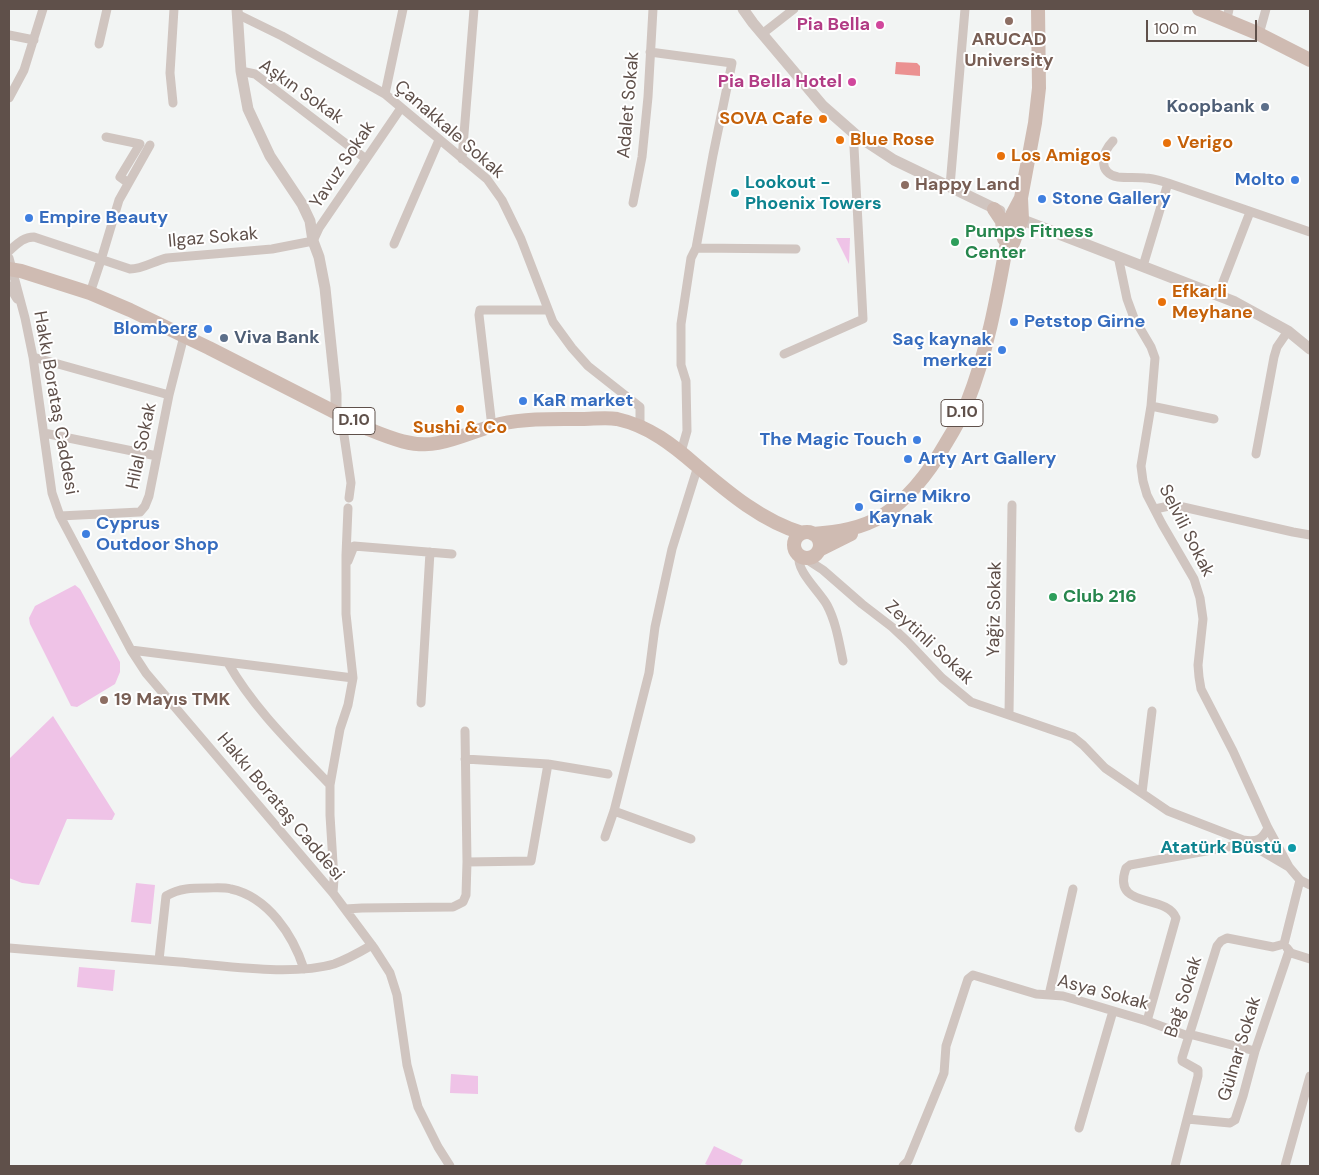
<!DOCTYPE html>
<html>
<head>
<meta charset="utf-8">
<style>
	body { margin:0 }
	#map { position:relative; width:1319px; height:1175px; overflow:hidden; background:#f2f4f3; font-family:"DM Sans",sans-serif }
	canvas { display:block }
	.frame { position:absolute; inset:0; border:10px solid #5f504a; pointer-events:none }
	.scale { position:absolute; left:1146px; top:20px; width:111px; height:22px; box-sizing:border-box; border:2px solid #5f504a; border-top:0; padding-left:6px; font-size:15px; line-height:18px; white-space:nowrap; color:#5f504a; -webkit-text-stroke:4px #fff; paint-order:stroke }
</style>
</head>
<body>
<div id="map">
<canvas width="1319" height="1175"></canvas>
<div class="frame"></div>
<div class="scale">100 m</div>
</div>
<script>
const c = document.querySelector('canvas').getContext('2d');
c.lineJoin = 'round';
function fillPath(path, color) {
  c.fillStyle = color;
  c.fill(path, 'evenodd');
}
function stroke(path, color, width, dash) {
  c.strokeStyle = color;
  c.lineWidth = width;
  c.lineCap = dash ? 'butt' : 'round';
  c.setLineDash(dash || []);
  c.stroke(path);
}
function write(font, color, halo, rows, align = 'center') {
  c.font = font + ' "DM Sans",sans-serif';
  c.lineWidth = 4;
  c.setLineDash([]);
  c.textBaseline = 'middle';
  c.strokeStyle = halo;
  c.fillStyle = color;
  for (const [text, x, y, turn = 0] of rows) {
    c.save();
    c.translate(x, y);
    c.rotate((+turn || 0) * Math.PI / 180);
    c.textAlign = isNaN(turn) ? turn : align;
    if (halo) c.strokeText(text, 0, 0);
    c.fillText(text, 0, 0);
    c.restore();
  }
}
const green = new Path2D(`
	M836 238H850L849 264Z
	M75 585 80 589 120 662V672L115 684 77 707 71 706 30 624 29 618 35 606Z
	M53 716 115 814 112 820 67 819 39 885 22 883 9 878V759Z
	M136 883 155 885 151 924 131 922Z
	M79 967 115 970 113 991 77 987Z
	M451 1074 478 1076V1094L450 1093Z
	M714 1146 743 1160 740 1166H710L705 1164Z`);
const water = new Path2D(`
	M896 62 917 63 920 66V76L895 74Z`);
const minor = new Path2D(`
	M237 14 282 36 385 94 487 179 502 200 521 239 553 322 572 348 588 366 640 407V425
	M1228 14 1229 9
	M1261 27 1266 9
	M762 34 794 9
	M9 35 34 40
	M99 44 107 9
	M650 52 732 63 713 155 696 248 691 258 681 324V365L686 381 687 431 681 452
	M241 71 255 74 366 159
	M385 94 403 9
	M9 98 24 70 43 9
	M173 103 170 73 174 9
	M106 137 140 144 120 177 127 182
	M1113 141C1102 152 1097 173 1118 177 1127 178 1137 177 1145 178 1153 178 1161 181 1168 183L1310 232
	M462 159 474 9
	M950 186 965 9
	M633 203 642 157 648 97 653 9
	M394 244 439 140
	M696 248 796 249
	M9 251C17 244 23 237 34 237L130 269C143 269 154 261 167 258L272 249 313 241 319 228 401 108
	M1118 256 1127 299 1134 318 1151 347 1155 358 1151 406 1141 466 1143 481 1147 495 1162 524 1194 579 1200 598 1203 619 1198 665 1199 677 1201 689 1233 751 1268 828 1289 867
	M9 258 25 318 33 357 52 493 60 516 131 650 146 673 333 893 374 948 390 973 397 995 407 1065 418 1107 438 1147 450 1166
	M1143 266 1168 183
	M9 286 17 299
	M90 293 101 260 119 200 150 145
	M1218 295 1250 212
	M784 354 863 319 854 147 856 135
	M33 357 169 395
	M1151 406 1214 419
	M341 415 351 483 349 498
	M492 427 479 315 480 310H548
	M44 433 157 456
	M1256 454 1274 357 1277 347 1288 331
	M1155 509 1169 506 1183 507 1293 532 1310 535
	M60 516 140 512 145 506 149 496 169 395 184 336
	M799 556C796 571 820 592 827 605 836 622 839 642 843 661
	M803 557 823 570 862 604 892 627 908 642 942 678 971 702 1073 737 1083 745 1105 768 1168 811 1243 840 1289 867 1300 880 1310 885
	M348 561 354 546 452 554
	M131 650 353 678
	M228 663C254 709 294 747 330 785
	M421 703 430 552
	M1009 714 1012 505
	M465 759 548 764 608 774
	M1142 793 1152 711
	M614 811 691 839
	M605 837 614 811 649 673 655 627 672 549 698 466
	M467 862 531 861 548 764
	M333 893 334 879 330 815V785L340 729 348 705 353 678 346 614V555L348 508
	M345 909 362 908 453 907 463 902 466 895 467 862 465 731
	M1284 944 1300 880
	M9 948C66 953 122 957 179 962 223 966 293 976 334 964 348 959 360 952 372 945
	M1287 948 1291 953 1310 959
	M159 960 166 896C180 888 192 888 207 888 215 888 223 887 231 889 268 897 293 935 304 969
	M1049 995 1073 889
	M1147 1021 1176 918C1166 893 1111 910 1126 868L1130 865 1233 846 1243 840C1257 842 1262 840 1268 828
	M1189 1034 1255 1051
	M1187 1119 1230 1123 1235 1120 1243 1096 1255 1051 1289 951
	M1079 1128 1113 1011
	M903 1166 908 1161 944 1073 946 1046 968 979 973 975 1036 994 1063 996 1077 1000 1147 1021 1188 1036
	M1175 1166 1198 1076V1070L1182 1061V1058L1217 946 1221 941 1227 938 1273 947 1284 944
	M1285 1166 1310 1076`);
const tertiary = new Path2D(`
	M237 9 241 71 248 109 270 156 302 204 310 221 313 241 319 257 325 288 336 394V412
	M743 9 753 23 823 106 856 135 894 160 1000 211
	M1015 217 1235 302 1288 331 1310 349`);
const primary = new Path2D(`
	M1199 9 1257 33 1310 60
	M994 209 1002 221 1004 239
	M1013 243 1022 219 1021 198 1035 123 1039 88 1038 9
	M9 269 21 271 90 293 130 310 209 348 368 429C390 438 414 448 438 443 459 439 479 429 500 424 527 418 554 419 582 419 593 419 606 417 617 419 649 426 673 445 697 466 729 493 762 521 802 533
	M794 545a13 13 0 1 1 26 0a13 13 0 1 1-26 0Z
	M813 534C837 532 861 529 882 516 910 498 930 471 946 443 954 430 962 416 967 403 991 343 1000 278 1012 215L1021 198
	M819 550 851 534`);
const markers = [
	[1009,21,5,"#8d6e63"],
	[880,25,5,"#d1479c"],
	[852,82,5,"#d1479c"],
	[1265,107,5,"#5c6f8a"],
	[823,119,5,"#e8710a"],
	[840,140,5,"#e8710a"],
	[1167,143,5,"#e8710a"],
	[1001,156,5,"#e8710a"],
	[1295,180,5,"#3f7fe0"],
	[905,185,5,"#8d6e63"],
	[735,193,5,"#0f9aa8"],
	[1042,199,5,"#3f7fe0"],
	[29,218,5,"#3f7fe0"],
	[955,242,5,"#2e9e5b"],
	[1162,302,5,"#e8710a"],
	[1014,322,5,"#3f7fe0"],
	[208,329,5,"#3f7fe0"],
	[224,338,5,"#5c6f8a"],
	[1002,350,5,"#3f7fe0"],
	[523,401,5,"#3f7fe0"],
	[460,409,5,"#e8710a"],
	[917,440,5,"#3f7fe0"],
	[908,459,5,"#3f7fe0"],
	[859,507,5,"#3f7fe0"],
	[86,534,5,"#3f7fe0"],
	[1053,597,5,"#2e9e5b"],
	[104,700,5,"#8d6e63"],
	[1292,848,5,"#0f9aa8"]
];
const shields = [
	[962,413,42],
	[354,421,42]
];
const shieldNames = [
	["D.10",962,413],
	["D.10",354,421]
];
const hotelNames = [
	["Pia Bella",870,25],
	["Pia Bella Hotel",842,82]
];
const educationNames = [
	["ARUCAD",1009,40,"center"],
	["University",1009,61,"center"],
	["Happy Land",915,185],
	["19 Mayıs TMK",114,700]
];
const streetNames = [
	["Aşkın Sokak",301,92,35],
	["Adalet Sokak",629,105,-85],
	["Çanakkale Sokak",449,130,41],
	["Yavuz Sokak",343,165,-56],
	["Ilgaz Sokak",213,238,-5],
	["Hakkı Borataş Caddesi",55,403,80],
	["Hilal Sokak",142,446,-78],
	["Selvili Sokak",1186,531,63],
	["Yağiz Sokak",995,609,-89],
	["Zeytinli Sokak",929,643,43],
	["Hakkı Borataş Caddesi",280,807,50],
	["Asya Sokak",1103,993,15],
	["Bağ Sokak",1184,997,-72],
	["Gülnar Sokak",1240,1049,-73]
];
const serviceNames = [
	["Koopbank",1255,107],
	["Viva Bank",234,338,"left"]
];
const foodNames = [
	["SOVA Cafe",813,119,"right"],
	["Blue Rose",850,140],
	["Verigo",1177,143],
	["Los Amigos",1011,156],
	["Efkarli",1172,292],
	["Meyhane",1172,313],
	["Sushi & Co",460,428,"center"]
];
const shopNames = [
	["Molto",1285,180,"right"],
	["Stone Gallery",1052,199],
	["Empire Beauty",39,218],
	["Petstop Girne",1024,322],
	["Blomberg",198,329,"right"],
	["Saç kaynak",992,340,"right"],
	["merkezi",992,361,"right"],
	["KaR market",533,401],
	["The Magic Touch",907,440,"right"],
	["Arty Art Gallery",918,459],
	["Girne Mikro",869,497],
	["Kaynak",869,518],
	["Cyprus",96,524],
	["Outdoor Shop",96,545]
];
const cultureNames = [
	["Lookout -",745,183],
	["Phoenix Towers",745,204],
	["Atatürk Büstü",1282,848,"right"]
];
const leisureNames = [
	["Pumps Fitness",965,232],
	["Center",965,253],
	["Club 216",1063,597]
];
fillPath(green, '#efc3e7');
fillPath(water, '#eb9191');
stroke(minor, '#d0c5c0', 9);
stroke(tertiary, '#d0c5c0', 11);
stroke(primary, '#cfbbb2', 14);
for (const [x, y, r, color] of markers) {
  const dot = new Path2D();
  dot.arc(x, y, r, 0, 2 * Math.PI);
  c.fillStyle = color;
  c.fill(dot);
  stroke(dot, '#fff', 2);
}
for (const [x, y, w] of shields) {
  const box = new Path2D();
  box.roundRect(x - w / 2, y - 13.5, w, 27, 4);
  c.fillStyle = '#fff';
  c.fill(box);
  stroke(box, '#5f504a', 1);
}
write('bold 16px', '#5f504a', null, shieldNames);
write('bold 18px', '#b23c85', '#fff', hotelNames, 'right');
write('bold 18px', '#785e54', '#fff', educationNames, 'left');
write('18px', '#5f504a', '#fff', streetNames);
write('bold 18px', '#4e5e75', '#fff', serviceNames, 'right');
write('bold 18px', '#c56008', '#fff', foodNames, 'left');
write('bold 18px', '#366cbe', '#fff', shopNames, 'left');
write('bold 18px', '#0d838f', '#fff', cultureNames, 'left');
write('bold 18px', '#27864d', '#fff', leisureNames, 'left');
</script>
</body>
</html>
